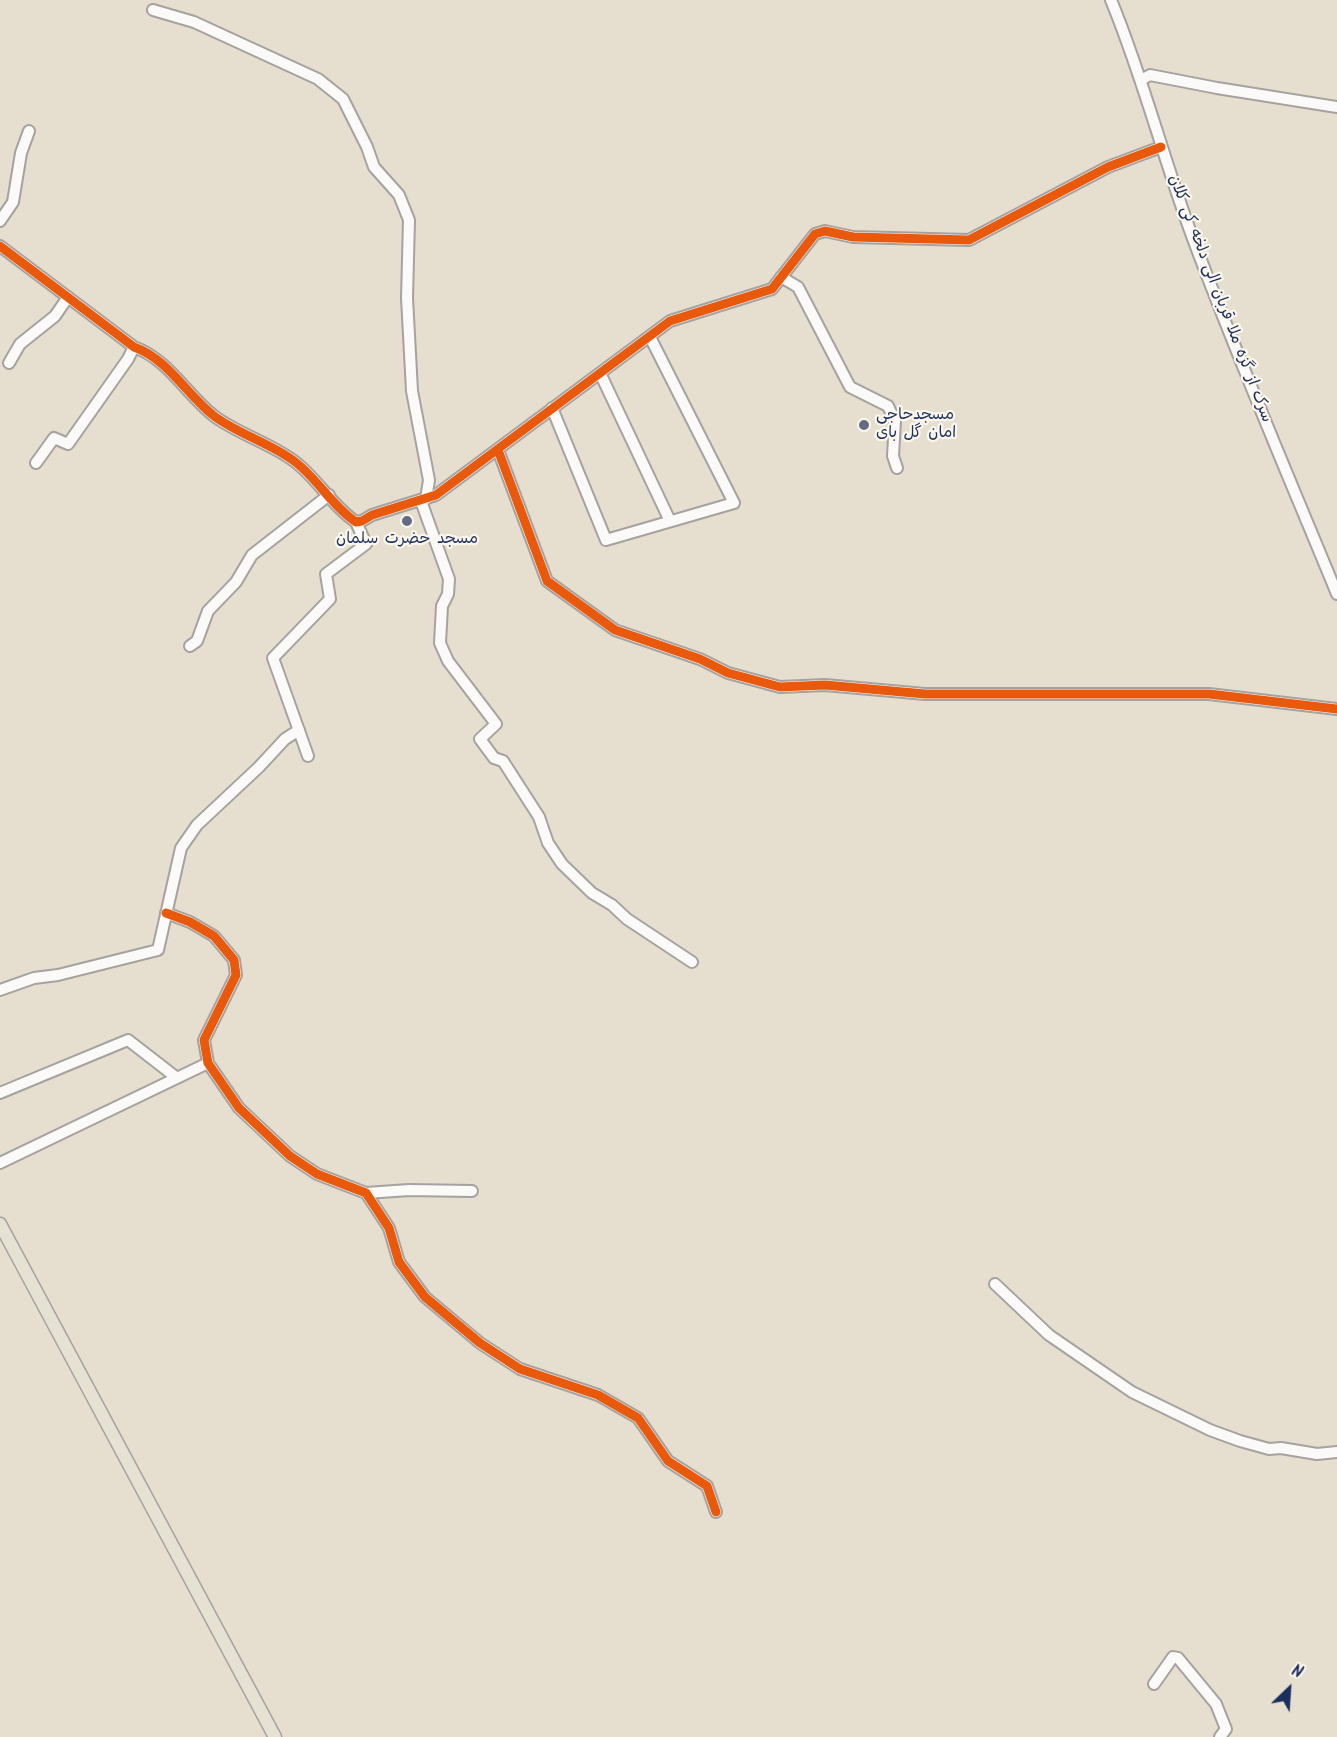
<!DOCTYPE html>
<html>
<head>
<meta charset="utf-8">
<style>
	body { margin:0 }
	#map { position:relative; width:1337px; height:1737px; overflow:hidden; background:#e6dece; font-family:Kalam,sans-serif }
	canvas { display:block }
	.north { position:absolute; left:1259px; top:1659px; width:60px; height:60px; -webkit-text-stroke:4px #fbf7ec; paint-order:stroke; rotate:25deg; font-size:16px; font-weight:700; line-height:24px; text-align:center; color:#1b2f5e }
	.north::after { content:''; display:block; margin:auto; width:21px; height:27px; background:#1b2f5e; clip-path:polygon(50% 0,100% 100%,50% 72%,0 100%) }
</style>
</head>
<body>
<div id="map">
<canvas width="1337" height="1737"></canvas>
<div class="north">N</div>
</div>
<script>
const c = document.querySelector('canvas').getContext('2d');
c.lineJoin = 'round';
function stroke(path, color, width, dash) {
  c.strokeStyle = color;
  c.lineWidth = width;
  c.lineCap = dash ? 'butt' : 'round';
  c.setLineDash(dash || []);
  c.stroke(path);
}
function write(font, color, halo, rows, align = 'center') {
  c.font = font + ' Kalam,"Playpen Sans Arabic",sans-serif';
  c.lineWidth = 4.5;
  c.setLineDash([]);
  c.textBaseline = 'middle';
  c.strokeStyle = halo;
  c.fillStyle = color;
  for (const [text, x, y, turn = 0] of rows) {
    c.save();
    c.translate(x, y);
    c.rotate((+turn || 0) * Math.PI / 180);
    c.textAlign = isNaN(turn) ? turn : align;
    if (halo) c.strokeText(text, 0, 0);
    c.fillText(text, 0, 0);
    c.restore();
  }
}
const minor = new Path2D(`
	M1111 0C1143 77 1163 158 1192 236 1237 357 1288 475 1337 594
	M153 10 194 22 318 79 343 99 367 147 374 167 399 195 409 220 407 298 412 391 429 480 426 499
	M1141 80 1150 75 1217 88 1337 107
	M0 221 13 202 21 153 29 131
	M0 246 134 347C168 359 187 395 214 416 238 434 270 443 294 461 317 478 332 506 356 522L362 521 372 515 436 495 670 321 772 289 815 234 825 231 853 237 969 240 1108 167 1161 147
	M781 277 798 287 850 387 888 406 895 421 893 456 897 468
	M9 363 20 344 55 316 68 297
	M600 373 670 521
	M552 408 606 540 734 503 650 337
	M498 450 547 581 615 630 700 659 728 673 780 687 825 685 925 694H1209L1337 709
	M36 463 54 438 68 444 128 359 134 347
	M421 501 449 579 448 594 442 606 440 643 448 661 496 724 480 739 494 758 503 761 539 817 548 843 562 864 592 893 612 905 627 919 692 962
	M190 646 197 641 208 611 236 582 252 555 329 495
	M308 756 273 658 330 599 326 574 366 544 356 522
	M166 913 190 922 214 936 234 960 236 975 204 1040 208 1063 239 1108 290 1156 317 1174 366 1193 389 1228 399 1262 425 1297 480 1343 520 1369 598 1395 638 1418 668 1461 707 1486 716 1512
	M0 990 34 978 58 975 158 950 181 848 197 825 259 767 285 739 299 730
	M0 1093 128 1040 177 1078
	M0 1163 208 1063
	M366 1193 409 1190 472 1191
	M995 1284 1049 1335 1132 1392 1210 1430 1240 1441 1269 1449 1281 1448 1317 1454 1337 1452
	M1154 1684 1173 1657 1178 1658 1216 1704 1226 1729 1220 1737`);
const major = new Path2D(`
	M0 1224 275 1737`);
const cycleway = new Path2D(`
	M0 246 134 347C168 359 187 395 214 416 238 434 270 443 294 461 317 478 332 506 356 522L362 521 372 515 436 495 670 321 772 289 815 234 825 231 853 237 969 240 1108 167 1161 147
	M498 450 547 581 615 630 700 659 728 673 780 687 825 685 925 694H1209L1337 709
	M166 913 190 922 214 936 234 960 236 975 204 1040 208 1063 239 1108 290 1156 317 1174 366 1193 389 1228 399 1262 425 1297 480 1343 520 1369 598 1395 638 1418 668 1461 707 1486 716 1512`);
const markers = [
	[864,425,6,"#626c85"],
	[407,521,6,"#626c85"]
];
const streetNames = [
	["سرک از گزه ملا قربان الی دلخه کی کلان",1219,299,69]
];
const poiNames = [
	["مسجدحاجی",876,416],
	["امان گل بای",876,434],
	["مسجد حضرت سلمان",407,540,"center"]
];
stroke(minor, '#a5a29f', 14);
stroke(major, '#a5a29f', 15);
stroke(minor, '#fbfaf8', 10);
stroke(major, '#e5e1d3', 12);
stroke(cycleway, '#e8590c', 9);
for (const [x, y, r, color] of markers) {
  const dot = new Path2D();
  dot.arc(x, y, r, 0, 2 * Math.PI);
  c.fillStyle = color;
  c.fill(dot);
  stroke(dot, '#fbf7ec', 2);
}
write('16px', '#1b2f5e', '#fbf7ec', streetNames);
write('16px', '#1b2f5e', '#fbf7ec', poiNames, 'left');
</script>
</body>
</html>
